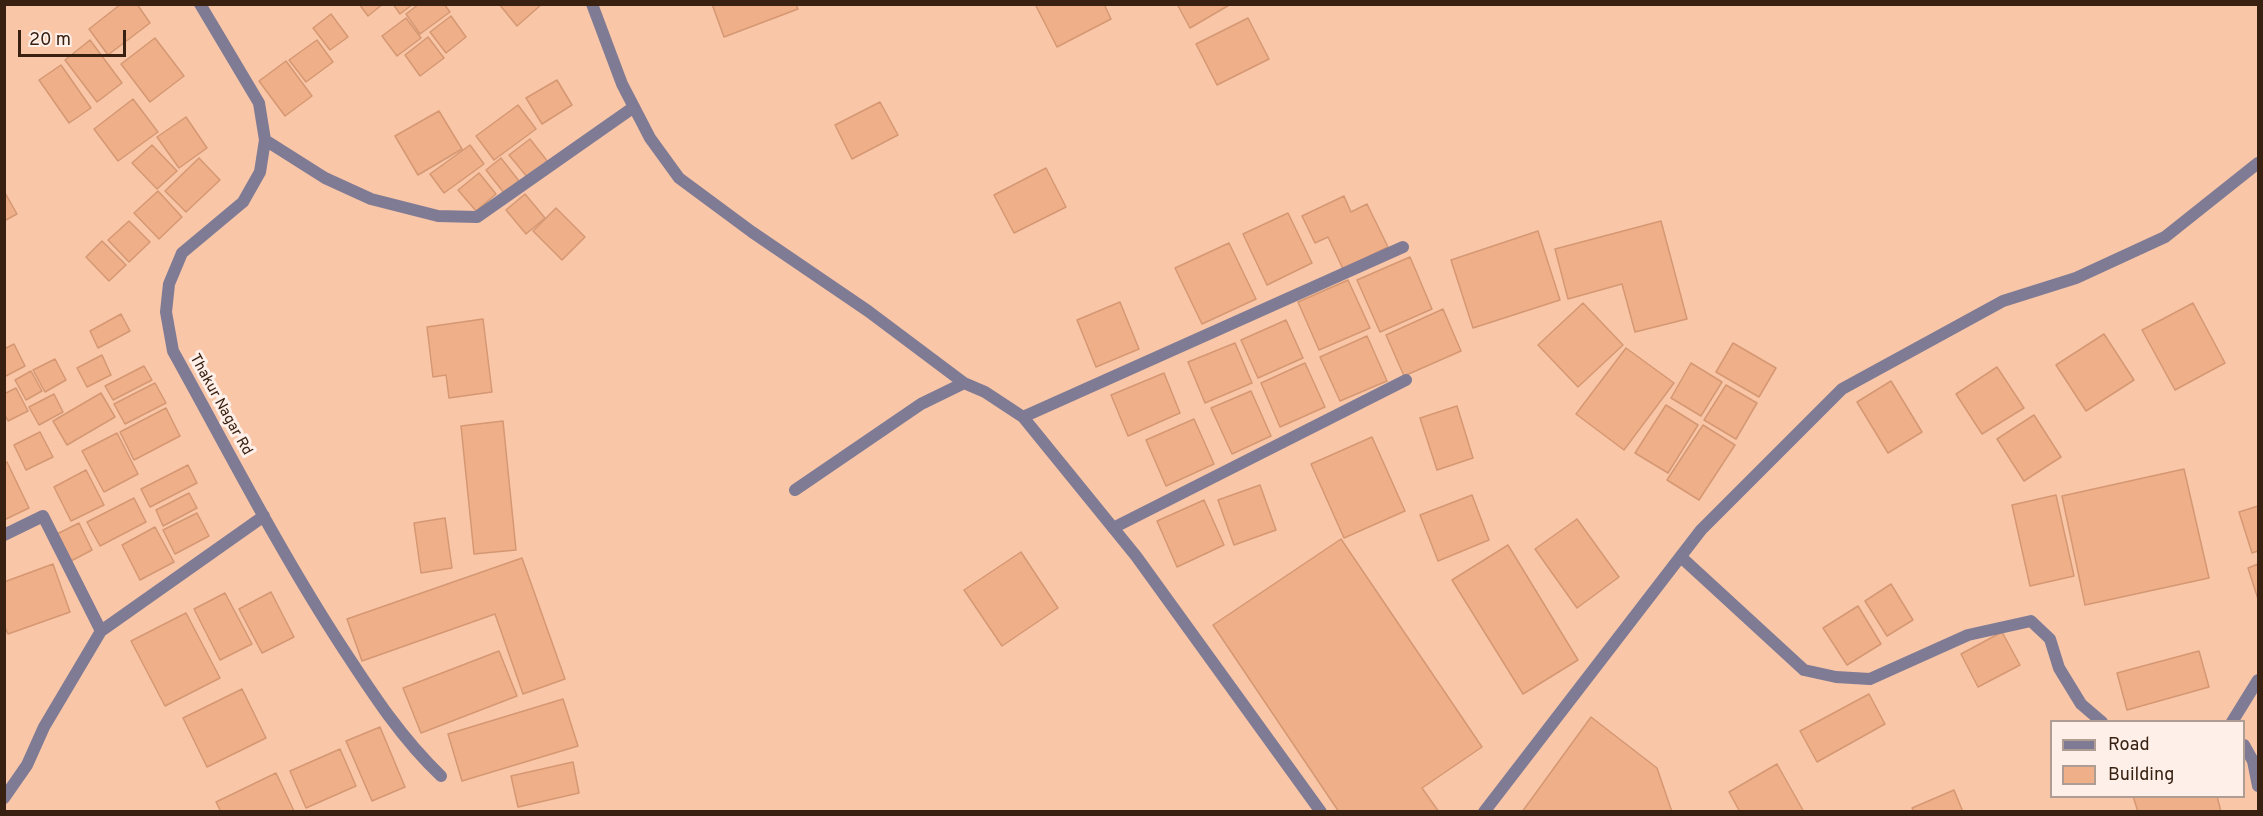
<!DOCTYPE html>
<html>
<head>
<meta charset="utf-8">
<style>
	body { margin:0 }
	#map { position:relative; width:2263px; height:816px; overflow:hidden; background:#f9c6a8; font-family:Overpass,sans-serif }
	canvas { display:block }
	.frame { position:absolute; inset:0; border:6px solid #392112; pointer-events:none }
	.legend { position:absolute; left:2050px; top:720px; width:195px; height:78px; box-sizing:border-box; background:#fef0e9; border:2px solid #af9d93; margin:0; padding:8px 10px; list-style:none; font-size:18px; color:#392112 }
	.legend li { display:flex; align-items:center; gap:12px; height:30px }
	.legend b { width:30px; border:2px solid #af9d93 }
	.scale { position:absolute; left:18px; top:30px; width:108px; height:27px; box-sizing:border-box; border:3px solid #392112; border-top:0; padding-left:8px; font-size:18px; line-height:21px; white-space:nowrap; color:#392112; -webkit-text-stroke:4px #fef0e9; paint-order:stroke }
</style>
</head>
<body>
<div id="map">
<canvas width="2263" height="816"></canvas>
<div class="frame"></div>
<ul class="legend">
<li><b style="height:8px;background:#7f7b95"></b>Road</li>
<li><b style="height:16px;background:#eeaf89"></b>Building</li>
</ul>
<div class="scale">20 m</div>
</div>
<script>
const c = document.querySelector('canvas').getContext('2d');
c.lineJoin = 'round';
function fillPath(path, color) {
  c.fillStyle = color;
  c.fill(path, 'evenodd');
}
function stroke(path, color, width, dash) {
  c.strokeStyle = color;
  c.lineWidth = width;
  c.lineCap = dash ? 'butt' : 'round';
  c.setLineDash(dash || []);
  c.stroke(path);
}
function write(font, color, halo, rows, align = 'center') {
  c.font = font + ' Overpass,sans-serif';
  c.lineWidth = 6;
  c.setLineDash([]);
  c.textBaseline = 'middle';
  c.strokeStyle = halo;
  c.fillStyle = color;
  for (const [text, x, y, turn = 0] of rows) {
    c.save();
    c.translate(x, y);
    c.rotate((+turn || 0) * Math.PI / 180);
    c.textAlign = isNaN(turn) ? turn : align;
    if (halo) c.strokeText(text, 0, 0);
    c.fillText(text, 0, 0);
    c.restore();
  }
}
const building = new Path2D(`
	M121 4H137L150 23 108 55 89 29Z
	M359 4H383L368 16Z
	M393 4H413L400 14Z
	M419 4H444L450 12 420 34 406 14Z
	M499 4H542L517 26Z
	M712 4H796L798 9 724 37Z
	M1035 4H1104L1111 19 1057 47Z
	M1177 4H1231L1190 28Z
	M331 14 348 37 330 50 313 28Z
	M451 16 466 37 446 53 430 32Z
	M406 18 421 38 397 56 382 36Z
	M1248 18 1269 59 1217 85 1196 44Z
	M428 37 444 58 420 76 405 55Z
	M155 38 184 76 150 102 121 64Z
	M90 40 122 83 97 102 65 60Z
	M317 40 333 62 306 82 289 60Z
	M286 61 312 96 285 116 259 81Z
	M61 65 91 108 69 123 39 80Z
	M557 80 572 105 542 124 526 98Z
	M133 99 158 132 118 161 94 129Z
	M880 102 898 135 852 159 835 125Z
	M518 105 536 129 494 160 476 136Z
	M439 111 462 149 418 175 395 136Z
	M186 117 207 148 179 168 157 137Z
	M530 139 548 162 528 178 509 155Z
	M152 145 177 171 157 189 132 163Z
	M470 145 484 164 444 193 430 174Z
	M199 158 220 180 186 212 165 191Z
	M501 158 519 181 504 193 486 170Z
	M1046 168 1066 207 1014 233 994 195Z
	M479 173 496 194 476 211 458 190Z
	M4 191 17 214 4 221Z
	M158 191 182 217 159 239 134 213Z
	M525 194 545 218 526 234 506 210Z
	M1344 196 1351 212 1367 204 1388 247 1343 269 1328 237 1315 243 1302 216Z
	M556 208 585 237 562 260 533 231Z
	M1288 213 1312 263 1267 285 1243 234Z
	M129 221 150 242 129 262 108 240Z
	M1661 221 1687 319 1635 332 1622 284 1568 299 1555 249Z
	M1538 231 1560 300 1473 328 1451 260Z
	M102 241 126 265 109 281 86 257Z
	M1229 243 1256 299 1202 324 1175 268Z
	M1410 257 1432 309 1380 332 1357 280Z
	M1348 280 1370 328 1319 350 1298 302Z
	M1120 302 1139 349 1096 367 1077 320Z
	M1583 303 1623 345 1578 387 1538 345Z
	M2193 303 2225 363 2175 390 2142 330Z
	M1443 309 1461 351 1404 376 1386 335Z
	M121 314 130 331 98 348 90 331Z
	M483 319 492 392 449 398 446 375 433 377 427 327Z
	M1286 320 1303 358 1258 378 1241 340Z
	M2104 334 2134 380 2086 411 2056 365Z
	M1367 336 1387 381 1340 401 1320 357Z
	M1235 343 1252 383 1205 403 1188 362Z
	M1733 343 1776 368 1759 397 1716 372Z
	M14 344 25 366 4 377V349Z
	M1626 348 1674 383 1624 450 1576 414Z
	M102 355 111 375 87 387 77 368Z
	M55 359 66 380 45 392 33 370Z
	M1305 363 1325 407 1280 427 1261 383Z
	M1691 363 1722 382 1701 416 1671 398Z
	M144 366 152 380 113 400 105 386Z
	M1997 367 2024 408 1982 434 1956 394Z
	M31 371 42 391 26 400 15 380Z
	M1164 373 1180 413 1128 436 1111 395Z
	M1891 381 1922 432 1888 453 1857 402Z
	M155 383 166 403 125 424 114 404Z
	M1726 385 1757 403 1736 439 1704 420Z
	M16 388 28 411 8 421 4 413V394Z
	M1251 391 1271 436 1232 454 1211 408Z
	M101 393 115 417 67 445 53 421Z
	M54 394 63 412 39 425 29 407Z
	M1666 405 1698 425 1668 473 1635 453Z
	M1457 406 1473 458 1437 470 1420 418Z
	M166 408 180 436 134 460 120 432Z
	M2034 415 2061 457 2024 481 1997 439Z
	M1194 419 1214 464 1166 486 1146 440Z
	M503 421 516 550 474 554 461 426Z
	M1703 425 1735 445 1699 500 1667 480Z
	M40 432 53 457 26 470 14 445Z
	M117 433 138 474 104 492 82 451Z
	M1372 437 1405 511 1344 538 1311 464Z
	M7 462 29 508 4 520V464Z
	M188 465 197 483 150 507 141 489Z
	M2184 469 2209 578 2085 605 2062 496Z
	M86 470 104 505 71 521 54 487Z
	M1260 485 1276 530 1234 545 1218 500Z
	M189 493 197 508 163 526 156 510Z
	M1472 495 1489 540 1438 561 1420 515Z
	M2056 495 2074 576 2030 586 2012 505Z
	M134 498 146 522 100 546 87 522Z
	M1204 500 1224 545 1177 567 1157 521Z
	M2258 506V551L2252 553 2239 512Z
	M197 513 209 536 175 554 163 530Z
	M445 518 452 568 421 573 414 523Z
	M1577 519 1619 577 1577 608 1535 549Z
	M79 523 92 550 71 561 57 534Z
	M155 527 174 562 140 580 122 545Z
	M1341 539 1482 747 1422 788 1439 812H1339L1213 625Z
	M1508 545 1578 660 1523 694 1452 580Z
	M1021 552 1058 608 1002 646 964 590Z
	M522 558 565 679 523 694 495 614 362 661 347 619Z
	M53 564 70 612 8 634 4 625V582Z
	M2258 564V599L2248 568Z
	M1891 584 1913 620 1887 636 1865 601Z
	M271 592 294 637 262 653 239 609Z
	M225 593 252 644 220 660 194 609Z
	M1858 606 1881 644 1847 665 1823 628Z
	M186 613 220 678 165 706 131 641Z
	M2002 632 2020 665 1978 687 1961 654Z
	M499 651 517 696 421 733 403 688Z
	M2199 651 2209 687 2127 710 2117 673Z
	M242 689 266 738 207 767 183 718Z
	M1869 694 1885 724 1817 762 1800 731Z
	M563 699 578 746 462 781 448 734Z
	M1591 717 1657 768 1672 812H1522Z
	M380 727 405 787 372 801 346 741Z
	M340 749 356 786 306 808 290 771Z
	M573 762 579 793 518 807 511 776Z
	M1777 764 1804 812H1740L1729 792Z
	M276 773 294 811 221 812 216 802Z
	M1954 790 1963 812H1914L1912 808Z
	M2133 796H2217L2221 812H2138Z`);
const minor = new Path2D(`
	M200 4 259 103 265 140 260 172 243 202 182 253 169 284 166 312 173 351C228 450 280 552 342 647 372 693 401 738 441 776
	M592 4 622 84 650 138 679 178 752 232 868 311 964 383
	M265 140 325 178 371 199 438 216 477 217 634 107
	M1023 417 1403 247
	M795 490 921 404 964 383 985 392 1023 417 1136 556 1321 812
	M1113 528 1406 380
	M4 535 43 516 101 631
	M1681 557 1804 670 1836 677 1870 679 1968 635 2031 621 2050 639 2059 668 2081 704 2102 722
	M2232 722 2258 680
	M2244 745 2253 761 2258 786
	M4 798 27 765 44 727 101 631 264 516
	M1484 812 1701 530 1842 389 2003 301 2076 278 2165 237 2258 163`);
const streetNames = [
	["Thakur Nagar Rd",220,405,61]
];
fillPath(building, '#eeaf89');
stroke(building, '#d59873', 1.5);
stroke(minor, '#7f7b95', 12);
write('15px', '#392112', '#fef0e9', streetNames);
</script>
</body>
</html>
